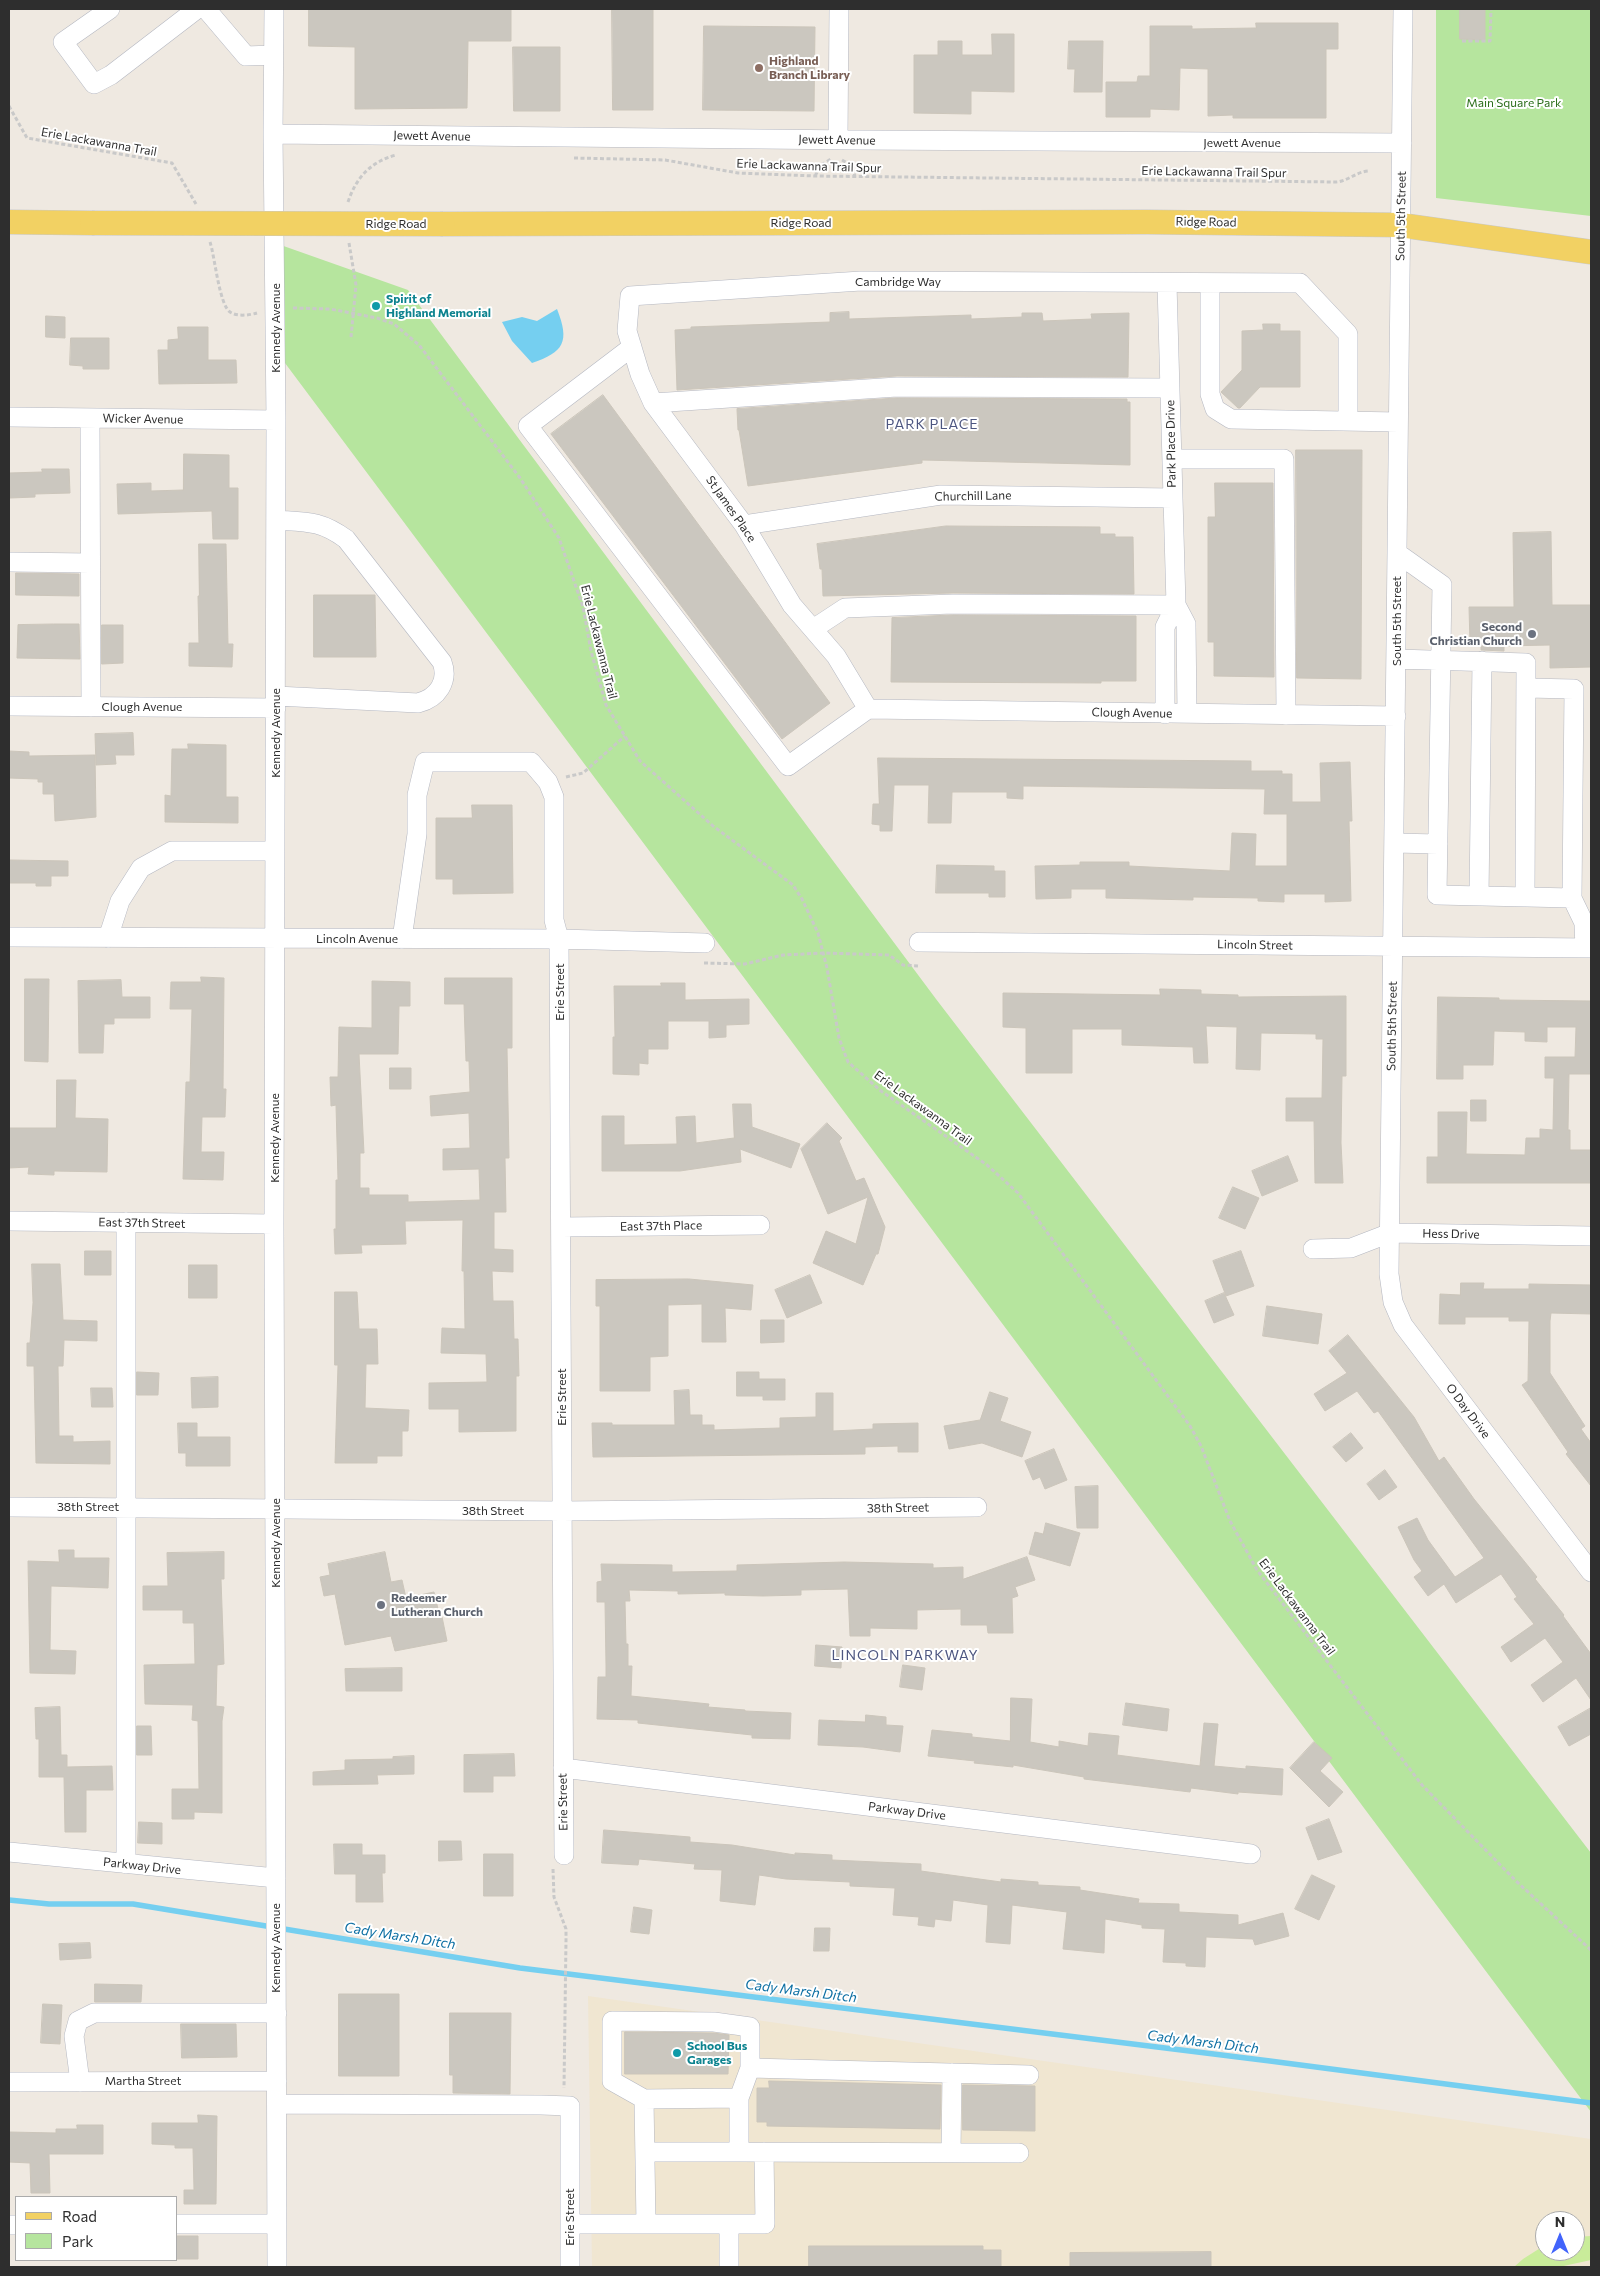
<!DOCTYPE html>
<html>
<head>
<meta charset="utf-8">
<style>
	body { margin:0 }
	#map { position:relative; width:1600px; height:2276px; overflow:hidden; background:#efe9e1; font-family:Commissioner,sans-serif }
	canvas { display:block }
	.frame { position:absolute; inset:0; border:10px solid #2e2e2e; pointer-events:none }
	.legend { position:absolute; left:15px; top:2196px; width:162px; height:65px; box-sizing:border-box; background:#fff; border:1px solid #ababab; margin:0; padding:6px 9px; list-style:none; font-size:15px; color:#2e2e2e }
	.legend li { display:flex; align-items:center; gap:10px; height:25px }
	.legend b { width:25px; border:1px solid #ababab }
	.north { position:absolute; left:1535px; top:2211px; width:50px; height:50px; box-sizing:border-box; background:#fff; border:1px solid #ababab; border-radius:50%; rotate:0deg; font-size:14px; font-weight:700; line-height:20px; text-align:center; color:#2e2e2e }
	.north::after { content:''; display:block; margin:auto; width:18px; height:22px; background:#4264fb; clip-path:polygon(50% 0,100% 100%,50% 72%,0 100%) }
</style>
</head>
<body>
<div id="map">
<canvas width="1600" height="2276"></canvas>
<div class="frame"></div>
<ul class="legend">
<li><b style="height:6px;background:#f2d163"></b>Road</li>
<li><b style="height:14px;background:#b6e59e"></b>Park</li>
</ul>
<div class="north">N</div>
</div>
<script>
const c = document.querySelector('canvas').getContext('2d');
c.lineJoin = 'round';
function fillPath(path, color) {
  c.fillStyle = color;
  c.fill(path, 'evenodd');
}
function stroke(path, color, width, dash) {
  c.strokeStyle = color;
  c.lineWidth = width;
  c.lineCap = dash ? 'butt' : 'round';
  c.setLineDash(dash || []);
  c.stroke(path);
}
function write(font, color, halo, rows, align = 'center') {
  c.font = font + ' Commissioner,sans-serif';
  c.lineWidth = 4;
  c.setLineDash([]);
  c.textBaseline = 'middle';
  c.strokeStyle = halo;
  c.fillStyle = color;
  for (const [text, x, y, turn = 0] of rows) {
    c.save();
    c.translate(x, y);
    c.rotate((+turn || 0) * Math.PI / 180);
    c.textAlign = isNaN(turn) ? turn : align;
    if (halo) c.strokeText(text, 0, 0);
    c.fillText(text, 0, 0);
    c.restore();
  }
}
const education = new Path2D(`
	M588 1996 1591 2139V2267H592ZM1545 2221H1575V2251H1545Z`);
const green = new Path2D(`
	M1436 9H1591V216L1436 198Z
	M275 243 408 290 936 999 1591 1853V2112L276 351Z`);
const pitch = new Path2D(`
	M1591 2236V2260L1559 2267H1514L1523 2259 1545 2245V2251H1575V2237Z`);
const water = new Path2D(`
	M557 309C570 342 564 352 532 363L512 341 502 322 522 317 537 321Z`);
const stream = new Path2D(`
	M9 1900 49 1904H133L520 1968 1270 2061 1591 2103`);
const building = new Path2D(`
	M309 9H511V41H468L467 108 355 109V47L309 46Z
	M612 9H653V110H613Z
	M1460 9H1485V40L1460 39Z
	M1256 23H1338V49H1326V118H1233V115L1208 116V69L1180 68 1179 110 1150 109V117H1106V82H1137L1138 76H1150V26H1192V29L1256 28Z
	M704 26 815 27 814 111 703 110Z
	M992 34H1014V92L971 91V114L914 113V55H938V41H962V55H992Z
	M1069 41H1103L1102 92H1074L1075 69H1068Z
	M513 47H560V111H514Z
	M849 312V319L971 315V319L1022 317V313H1042L1043 321 1092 319 1091 314 1129 313 1128 377 897 376 677 390 675 330 691 329V327L830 322V313Z
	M46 316 65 317V338L46 337Z
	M1263 324H1280V331H1300V387H1260L1240 408H1238L1221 392 1242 370V331L1263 330Z
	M178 327H208V360H236L237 383 159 384 158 350H168V340L178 339Z
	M71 338H109V369H83V366L70 365Z
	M603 395 830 703 782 739 551 434Z
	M897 398 1127 399V402H1130V465L922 460V463L748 486 739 430H738L737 409Z
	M1296 450H1362L1361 679 1297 678Z
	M184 454 229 455V488H238V539H213L212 511 118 514 117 484 151 483V491L183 490Z
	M42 469H69L70 493 35 494V497L10 498 9 473 42 472Z
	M1215 483H1273L1274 677 1214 676V642H1208V517H1215Z
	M946 526 1100 527V534H1115V537H1133L1134 594 953 593 823 596 822 569H820L817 544Z
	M1551 532 1552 605H1591V667L1550 668V645L1504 646V651L1481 650V644H1470L1469 607H1514L1513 533Z
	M199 544H226L228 644H233L232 667 189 666V643H199L198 596H199Z
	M16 573 79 574V596L16 595Z
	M314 595H375L376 657H314Z
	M953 615 1136 616V681H1101V683L891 682 892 618Z
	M54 624H79L80 659 17 658 18 625Z
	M102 625H123V663L102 664Z
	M133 733 134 755H115L116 764 96 765 95 734Z
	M188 744 226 745V797H238V823L165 822V795L171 796 172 749H188Z
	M9 751 29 752V756L95 755 96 817 55 821 54 794H43V782H38V779L9 778Z
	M878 758 1251 761V771H1282V774H1292V802H1321L1320 763 1350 762 1352 821H1349L1351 901 1325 902V894H1284V902L1258 901V898L1193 897V900L1106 898V889H1071V898L1036 899 1035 866 1080 865V862H1129V866L1230 871 1232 833 1256 834 1255 866H1287V814H1264L1265 789 1023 786V799L1007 798V792H952L951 823H928L929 785H894L892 831H880V825L872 824 873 804H879Z
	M472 805H512L513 893 453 894V879H436V818H472Z
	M9 860 68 861V876H51V886H36V883H9Z
	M937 865 994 866V871H1005V897H989V893H936Z
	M201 977 224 978 223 1089H226L225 1117H202L201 1152H224L223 1180 183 1179 186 1082H190L192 1009H170L171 982H201Z
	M445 978H512V1048H507L509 1158H505L506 1212H494V1249L513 1250V1272L492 1271 493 1301H513L514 1339H518L519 1376H516V1431L459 1432V1409H429V1383L487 1382 486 1354 441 1353 442 1328 465 1329 464 1271H462L463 1220 405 1221 406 1244 361 1245 362 1253 335 1254 334 1229H336V1180H338L336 1105 331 1106 330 1077H338L339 1027 372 1028V981L410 982V1006H399L398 1054H359L364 1153H360V1188H369V1195H408V1202L480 1200 479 1169 443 1170V1149L470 1148 469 1113 431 1116 430 1096 470 1092 469 1061H466L464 1004H445Z
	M25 979H49L48 1062 25 1061Z
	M121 980 122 997H150V1018H114V1024H104L103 1053H79L78 981Z
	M661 983H685V1000L749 999V1024L726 1025V1037L709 1038V1021H668V1049H648V1064L639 1063V1075L613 1074V1037H615L614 986H661Z
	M1160 989 1201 990V994L1238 995V997L1346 996V1076H1342L1341 1143 1343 1183H1315L1314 1121H1286V1098H1322L1323 1039H1316V1034L1261 1033 1260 1070 1236 1069 1237 1027 1206 1026 1208 1063H1194L1193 1047 1122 1045V1029H1072V1073H1026V1028L1003 1027V993L1160 995Z
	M1438 997 1499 998V1000L1591 1001V1074H1569L1568 1130H1570V1150H1591V1183H1427V1157H1438V1112H1467L1466 1154 1525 1155 1526 1138H1540V1129L1553 1130 1554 1078H1545V1057H1575L1576 1027H1547V1042L1525 1041V1032L1494 1031 1493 1065H1463V1079H1437Z
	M390 1068H411V1089H390Z
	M57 1080H76L75 1118 108 1119 107 1172 54 1171V1175L28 1174 29 1167 9 1168V1128H56Z
	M1471 1100H1486V1121H1471Z
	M733 1104H751L752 1127 800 1144 791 1168 740 1149 741 1162 680 1171H602V1116H624V1145L677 1144 676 1117 695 1116 696 1143 734 1138Z
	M827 1123 842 1138 839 1141 856 1181 864 1178 885 1227 878 1254H876L863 1285 813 1263 826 1231 856 1244 868 1197 828 1214 801 1149Z
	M1288 1156 1298 1181 1262 1196 1252 1171Z
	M1233 1187 1259 1198 1245 1229 1219 1218Z
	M85 1251H111V1275H85Z
	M1241 1251 1254 1286 1226 1296 1213 1261Z
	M32 1264H60L63 1320 97 1321V1341L64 1340 63 1366H58L59 1436H73V1442L110 1441V1464L36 1463 34 1366H27V1343H30L33 1303Z
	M189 1265H217V1298H189Z
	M810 1275 822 1303 787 1318 775 1290Z
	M689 1279 753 1285 751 1310 725 1308 726 1342H702V1304L668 1305V1356L650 1357V1391H600V1306H596V1280Z
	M1461 1283H1484L1483 1289H1529V1284L1591 1285V1314L1551 1313 1550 1321V1373L1585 1426 1581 1429 1591 1443V1486L1566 1454 1568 1452 1522 1385 1528 1381 1529 1321H1509V1317H1465V1324H1439L1440 1294 1460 1295Z
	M335 1292H357L359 1329H377L378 1364H366L365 1408 409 1410 408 1431H402V1456H377V1463H335L338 1365H335Z
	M1224 1293 1234 1315 1214 1323 1205 1301Z
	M1267 1306 1322 1314 1318 1344 1263 1336Z
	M761 1320H784V1342L761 1343Z
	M1348 1335 1414 1417 1439 1461 1444 1457 1474 1499 1537 1577 1535 1579 1564 1615 1563 1616 1591 1654V1700L1576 1678 1543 1702 1531 1685 1563 1662 1545 1638 1511 1662 1501 1647 1534 1624 1514 1599 1517 1597 1501 1574 1456 1603 1444 1584 1428 1596 1414 1577 1422 1571 1414 1560 1398 1527 1417 1518 1428 1540 1455 1577 1484 1558 1378 1411 1374 1413 1357 1391 1325 1411 1314 1394 1347 1373 1329 1351Z
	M137 1372 159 1373 158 1395H137Z
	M737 1372H759V1379H785V1400H763V1396H737Z
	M218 1377V1407L192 1408 191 1378Z
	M91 1388H112L113 1407H92Z
	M689 1390 690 1415H702V1425H714V1430L780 1428V1418L816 1417V1393H833V1431L873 1429V1424L918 1423V1452H898V1446L865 1447V1454L593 1457 592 1423H612V1425H675L674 1391Z
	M990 1392 1008 1398 1000 1421 1031 1432 1022 1457 982 1443 949 1449 944 1426 980 1420Z
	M178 1423H197V1437H230V1466H186V1453H179Z
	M1351 1433 1363 1448 1346 1462 1333 1447Z
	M1054 1449 1067 1480 1045 1489 1040 1477 1033 1480 1025 1461Z
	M1385 1470 1397 1487 1379 1500 1367 1484Z
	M1098 1486V1528H1077L1075 1487Z
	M1046 1523 1080 1533 1070 1566 1029 1554 1035 1532 1043 1534Z
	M59 1550H74V1558H109L108 1588 51 1586 50 1650 76 1651 75 1674 30 1673 28 1561 59 1562Z
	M224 1552V1579H221L224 1664 217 1665 216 1706 224 1707 222 1721V1813L194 1812V1819H172V1789H199L198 1721 192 1720 193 1705 145 1704 144 1665 195 1664 194 1623H183V1610H143V1586H168L167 1553Z
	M385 1552 391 1582 402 1580 406 1598 434 1592 439 1613 441 1612 447 1641 395 1651 391 1636 345 1645 335 1594 324 1596 320 1577 330 1575 328 1564Z
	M1027 1557 1035 1580 1015 1587 1018 1596 1012 1598 1013 1633H988L987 1625H961V1609L917 1610V1629L870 1628V1636H850L848 1589 801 1590V1595L763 1596 725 1595V1593L678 1594V1591L629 1590 630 1601H625L626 1644H628V1666H632L631 1696 709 1704 708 1707 745 1710V1711L791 1713 790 1739 752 1738V1735L638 1723V1720L597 1719 598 1677H606V1665L605 1602H597V1582L602 1581 601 1564 672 1565V1572L737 1571V1565L844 1562 933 1564V1568L963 1567V1579Z
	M816 1645 842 1647 841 1668 815 1666Z
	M903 1665 925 1668 922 1690 900 1687Z
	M402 1668V1691H346L345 1669Z
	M1011 1698 1032 1699 1030 1742 1059 1747V1741L1088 1746 1089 1733 1119 1736 1117 1755 1200 1766 1204 1723 1218 1724 1214 1766 1246 1769V1766L1283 1769 1282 1795 1238 1792V1794L1191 1788 1190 1792 1084 1779V1777L1013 1765V1767L974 1763 975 1761 928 1756 932 1730 972 1734V1737L1010 1741Z
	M1126 1703 1169 1709 1167 1731 1123 1725Z
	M60 1707 61 1755H67V1767L112 1766 113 1790H86V1832H65L64 1777H39V1739H36L35 1708Z
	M1591 1708V1734L1569 1746 1558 1727Z
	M866 1715 886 1717V1725L903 1726 900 1752 863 1747 818 1745 819 1720 865 1722Z
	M137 1726H151L152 1755H137Z
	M1314 1742 1332 1758 1320 1771 1343 1792 1329 1807 1290 1768Z
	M514 1754 515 1776H493V1792H464V1755Z
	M414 1756V1774L377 1775 378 1784 313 1785V1772L345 1770V1760L393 1759V1757Z
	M1329 1819 1342 1852 1318 1860 1306 1828Z
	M139 1822 162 1823V1844L138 1843Z
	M604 1830 690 1837V1842L732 1845 795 1855V1853L832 1855V1860L921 1864V1871L1001 1882V1879L1038 1882V1885L1080 1887V1890L1139 1899 1138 1903 1179 1904V1912L1238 1915V1925L1283 1913 1289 1936 1255 1945 1253 1939 1206 1937 1205 1967 1186 1966V1963L1163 1962 1165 1929 1142 1928V1925L1105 1919 1104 1953 1063 1949 1067 1912 1012 1905 1010 1944 986 1942 988 1905 953 1900 951 1921 935 1919 934 1927 918 1925 919 1917 893 1915 895 1888 850 1886V1882L786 1879 759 1875 755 1905 720 1901 722 1870 694 1869 695 1864 639 1859 638 1865 602 1863Z
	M439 1841H461L462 1860 439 1861Z
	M334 1844H362V1855H385V1873H382L383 1902H356V1874H335Z
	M484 1854H513V1896H484Z
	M1312 1875 1335 1886 1319 1920 1295 1909Z
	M634 1907 652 1910 649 1934 631 1932Z
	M815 1928H830L829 1951H814Z
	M90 1943 91 1958 60 1960 59 1944Z
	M95 1984 142 1985 141 2002H95Z
	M339 1994H399V2076H339Z
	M43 2004 62 2005 60 2044 41 2043Z
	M450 2013H511L510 2094 453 2093V2075H450Z
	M181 2024H236L237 2057 182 2058Z
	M625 2032 713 2033 729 2035 728 2074H625Z
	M769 2081 941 2085 940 2129 767 2126V2122H757V2088H769Z
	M963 2085 1035 2086V2131L963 2130Z
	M198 2115 217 2116 216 2204H184V2190H194L193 2148H175V2145L152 2144V2123H198Z
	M77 2125H103V2154H49L50 2193H31L30 2163 9 2162V2132L56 2133V2129H77Z
	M176 2236H198V2259H176Z
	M809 2246H983V2250H1001V2267H809Z
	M1211 2252V2267H1070V2253Z`);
const path = new Path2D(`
	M1462 41H1490L1491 9
	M9 106 27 138 172 163 196 204
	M574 158 665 160 738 173 815 176 1336 182C1348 181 1356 172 1368 171
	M842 160 851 165 855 176
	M815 176 821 165 831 159
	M348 202C356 178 370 162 396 155
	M210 242C215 257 219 304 230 312 237 317 250 315 257 313
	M349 243 356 285 351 337
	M293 308 330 309 377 318 394 324 419 345 520 478 559 538 583 607 591 651 606 705 640 761 713 826 793 885 802 899 818 933 827 968 839 1038 848 1062 881 1091 987 1165 1018 1193 1190 1426 1201 1446 1230 1521 1257 1570 1422 1785 1516 1881 1591 1950
	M566 777 583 773 625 736
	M704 963 745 964 783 955 823 953 889 955 903 965 918 966
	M553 1869 554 1897 566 1929V1940L564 2088`);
const minor = new Path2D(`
	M110 9 63 42 94 84 111 75 197 9
	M206 9 246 56 273 55
	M274 9 273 134 276 420 274 1224 277 2267
	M1403 9 1389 1274 1393 1302 1403 1325 1591 1572
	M273 134 857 140 1402 143
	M838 140 839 9
	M1167 284 1176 605 1186 624 1187 713
	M1210 284V394L1215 409 1231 419 1398 422
	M632 347 528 426 788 766 868 709
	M653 403 897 387 1170 388
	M9 417 276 420
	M90 418 91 707
	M1172 459H1284L1286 715
	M744 525 941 495 1173 498
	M1397 553 1442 585 1437 895 1572 898 1584 923 1585 948
	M9 562 90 563
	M813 629 845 608 953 604 1176 605
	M1397 659 1526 663 1525 897
	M1526 688 1574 689 1572 898
	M276 696 418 703C438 698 449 681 442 662L346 539C320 520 306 522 276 520
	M9 706 276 708
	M868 709 836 656 792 605 744 525 653 403 640 374 627 331 630 296 861 281 1300 283 1348 334V421
	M868 709 1396 716
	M1165 714V627L1176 605
	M1394 843 1438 844
	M1479 896 1482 661
	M9 937 559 939 705 943
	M108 938 120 901 141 868 172 851H275
	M402 939 417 834V795L425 762H531L548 782 554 797V920L559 939 564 1855
	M919 942 1591 948
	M9 1221 274 1224
	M126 1222V1864
	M561 1227 760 1225
	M1313 1249 1351 1248 1390 1233 1591 1236
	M9 1507 562 1511 977 1507
	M563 1768 1251 1854
	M9 1852 276 1878
	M9 2082 277 2081
	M80 2082 74 2036 78 2021 94 2013H277
	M739 2098 750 2068 1029 2075
	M644 2099 612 2081V2021L714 2022 750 2027V2068
	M277 2104 541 2105 570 2106V2267
	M645 2152H739V2098L644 2099 646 2224
	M739 2152 1019 2153
	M951 2152 952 2073
	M176 2224H277
	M570 2224H729V2267
	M729 2224H765L764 2152
	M9 2225H16`);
const major = new Path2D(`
	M9 222 92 223
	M443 224 1147 222 1400 225 1591 252`);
const majorBridge = new Path2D(`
	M92 223 443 224`);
const markers = [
	[759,68,5,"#8d6e63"],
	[376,306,5,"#0f9aa8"],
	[1532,634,5,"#6b7280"],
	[381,1605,5,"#6b7280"],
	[677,2053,5,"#0f9aa8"]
];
const educationNames = [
	["Highland",769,61],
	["Branch Library",769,75]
];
const parkNames = [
	["Main Square Park",1514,103]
];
const streetNames = [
	["Jewett Avenue",432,136,1],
	["Jewett Avenue",837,140,1],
	["Erie Lackawanna Trail",99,142,10],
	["Jewett Avenue",1242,143],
	["Erie Lackawanna Trail Spur",809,166,2],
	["Erie Lackawanna Trail Spur",1214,172,1],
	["South 5th Street",1401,216,-89],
	["Ridge Road",1206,222,1],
	["Ridge Road",801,223],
	["Ridge Road",396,224],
	["Cambridge Way",898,282],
	["Kennedy Avenue",276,328,-90],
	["Wicker Avenue",143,419,1],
	["Park Place Drive",1171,444,-91],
	["Churchill Lane",973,496,-1],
	["St James Place",731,509,55],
	["South 5th Street",1397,621,-90],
	["Erie Lackawanna Trail",599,642,76],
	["Clough Avenue",142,707],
	["Clough Avenue",1132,713,1],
	["Kennedy Avenue",276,733,-90],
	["Lincoln Avenue",357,939],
	["Lincoln Street",1255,945,1],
	["Erie Street",560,992,-90],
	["South 5th Street",1392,1026,-89],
	["Erie Lackawanna Trail",923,1108,36],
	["Kennedy Avenue",275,1138,-90],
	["East 37th Street",142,1223,1],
	["East 37th Place",661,1226,-1],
	["Hess Drive",1451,1234,1],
	["Erie Street",562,1397,-90],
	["O Day Drive",1468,1411,53],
	["38th Street",88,1507],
	["38th Street",898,1508,-1],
	["38th Street",493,1511],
	["Kennedy Avenue",276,1543,-90],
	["Erie Lackawanna Trail",1297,1607,53],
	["Erie Street",563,1802,-91],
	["Parkway Drive",907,1811,7],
	["Parkway Drive",142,1866,6],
	["Kennedy Avenue",276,1948,-90],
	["Martha Street",143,2081],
	["Erie Street",570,2217,-90]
];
const cultureNames = [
	["Spirit of",386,299],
	["Highland Memorial",386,313],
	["School Bus",687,2046],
	["Garages",687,2060]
];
const worshipNames = [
	["Second",1522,627],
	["Christian Church",1522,641],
	["Redeemer",391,1598,"left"],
	["Lutheran Church",391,1612,"left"]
];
const neighbourhoodNames = [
	["PARK PLACE",932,424],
	["LINCOLN PARKWAY",905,1655]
];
const waterNames = [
	["Cady Marsh Ditch",400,1936,9],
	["Cady Marsh Ditch",801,1991,7],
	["Cady Marsh Ditch",1203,2042,7]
];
fillPath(education, '#f0e6d1');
fillPath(green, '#b6e59e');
fillPath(pitch, '#c9ec9a');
fillPath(water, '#75cff0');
stroke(stream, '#75cff0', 5.5);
fillPath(building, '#cbc7bf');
stroke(building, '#cbc5ba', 1);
stroke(minor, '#b4b7c1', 20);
stroke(major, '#c9c9c9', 25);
stroke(path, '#c9c9c9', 3, [4, 2.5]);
stroke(minor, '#fff', 19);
stroke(major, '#f2d163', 24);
stroke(majorBridge, '#c9c9c9', 25, []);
stroke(majorBridge, '#f2d163', 24);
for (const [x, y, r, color] of markers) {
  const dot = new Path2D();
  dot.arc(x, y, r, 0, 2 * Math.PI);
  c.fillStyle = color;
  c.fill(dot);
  stroke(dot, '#fff', 2);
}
write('bold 12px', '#785e54', '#fff', educationNames, 'left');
write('12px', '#2c6e1b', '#fff', parkNames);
write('12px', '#2e2e2e', '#fff', streetNames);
write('bold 12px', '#0d838f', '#fff', cultureNames, 'left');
write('bold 12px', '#5b616d', '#fff', worshipNames, 'right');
c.letterSpacing = '1px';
write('14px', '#4d5680', '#fff', neighbourhoodNames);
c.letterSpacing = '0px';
write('italic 14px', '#0d6fa3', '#fff', waterNames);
</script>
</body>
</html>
